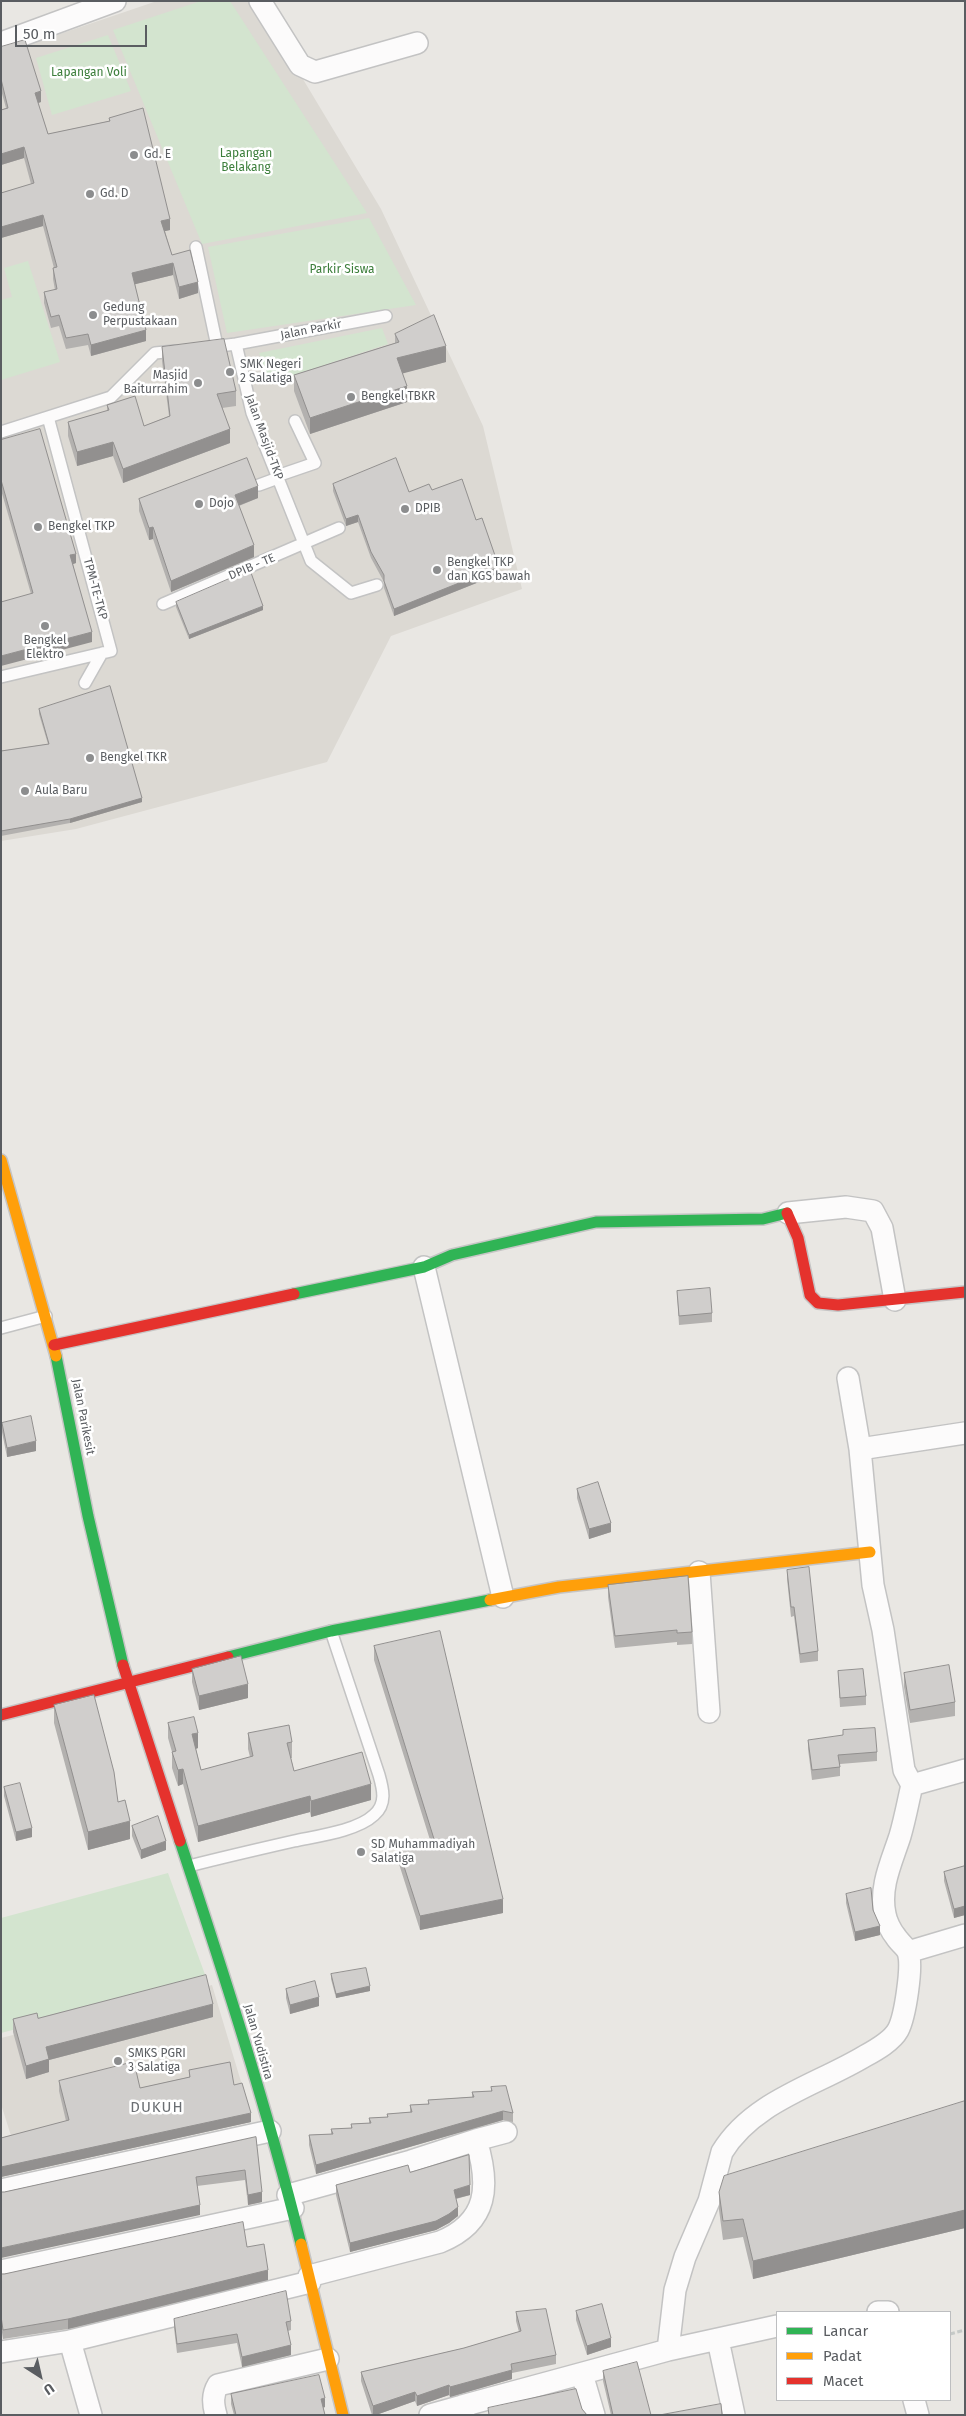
<!DOCTYPE html>
<html>
<head>
<meta charset="utf-8">
<style>
	body { margin:0 }
	#map { position:relative; width:966px; height:2416px; overflow:hidden; background:#e9e7e3; font-family:"Fira Sans",sans-serif }
	canvas { display:block }
	.frame { position:absolute; inset:0; border:2px solid #5a5d61; pointer-events:none }
	.legend { position:absolute; left:776px; top:2311px; width:175px; height:90px; box-sizing:border-box; background:#fff; border:1px solid #bdbec0; margin:0; padding:6px 9px; list-style:none; font-size:15px; color:#5a5d61 }
	.legend li { display:flex; align-items:center; gap:10px; height:25px }
	.legend b { width:25px; border:1px solid #bdbec0 }
	.north { position:absolute; left:15px; top:2351px; width:50px; height:50px; -webkit-text-stroke:4px #fff; paint-order:stroke; rotate:145deg; font-size:14px; font-weight:700; line-height:20px; text-align:center; color:#5a5d61 }
	.north::after { content:''; display:block; margin:auto; width:18px; height:22px; background:#5a5d61; clip-path:polygon(50% 0,100% 100%,50% 72%,0 100%) }
	.scale { position:absolute; left:15px; top:25px; width:132px; height:22px; box-sizing:border-box; border:2px solid #5a5d61; border-top:0; padding-left:6px; font-size:15px; line-height:18px; white-space:nowrap; color:#5a5d61; -webkit-text-stroke:4px #fff; paint-order:stroke }
</style>
</head>
<body>
<div id="map">
<canvas width="966" height="2416"></canvas>
<div class="frame"></div>
<ul class="legend">
<li><b style="height:6px;background:#30b455"></b>Lancar</li>
<li><b style="height:6px;background:#ff9f0a"></b>Padat</li>
<li><b style="height:6px;background:#e5322d"></b>Macet</li>
</ul>
<div class="north">U</div>
<div class="scale">50 m</div>
</div>
<script>
const c = document.querySelector('canvas').getContext('2d');
c.lineJoin = 'round';
function fillPath(path, color) {
  c.fillStyle = color;
  c.fill(path, 'evenodd');
}
function stroke(path, color, width, dash) {
  c.strokeStyle = color;
  c.lineWidth = width;
  c.lineCap = dash ? 'butt' : 'round';
  c.setLineDash(dash || []);
  c.stroke(path);
}
function write(font, color, halo, rows, align = 'center') {
  c.font = font + ' "Fira Sans",sans-serif';
  c.lineWidth = 5;
  c.setLineDash([]);
  c.textBaseline = 'middle';
  c.strokeStyle = halo;
  c.fillStyle = color;
  for (const [text, x, y, turn = 0] of rows) {
    c.save();
    c.translate(x, y);
    c.rotate((+turn || 0) * Math.PI / 180);
    c.textAlign = isNaN(turn) ? turn : align;
    if (halo) c.strokeText(text, 0, 0);
    c.fillText(text, 0, 0);
    c.restore();
  }
}
const education = new Path2D(`
	M157 1H256L381 209 483 426 522 589 391 636 327 762 76 829 1 841V54Z
	M212 1985 242 2085 12 2139 1 2104V2038Z`);
const green = new Path2D(`
	M201 1H230L367 213 202 244 113 30Z
	M108 35 131 91 52 115 36 58Z
	M369 218 416 305 227 333 208 247Z
	M28 261 60 362 1 380V300L12 297 4 268Z
	M382 328 388 344 270 383 259 353Z
	M168 1873 207 1980 1 2033V1918Z`);
const path = new Path2D(`
	M950 2334 965 2330`);
const lane = new Path2D(`
	M196 247 217 346
	M236 344 386 316
	M211 347 236 344 252 413 311 561 351 593 377 585
	M1 432 111 397 155 353 175 351
	M277 476 315 463 295 421
	M259 485 278 478
	M163 604 339 528
	M1 677 111 651 48 417
	M85 683 102 653
	M1 1328 46 1316
	M189 1866C224 1857 259 1849 294 1841 317 1836 357 1831 374 1815 387 1804 383 1789 379 1775L331 1631`);
const street = new Path2D(`
	M260 1 300 65 315 72 417 43
	M1 43 115 1
	M788 1213 846 1207 873 1211 882 1228 895 1300
	M424 1267 503 1597
	M848 1378 860 1449 873 1585 883 1630 904 1770 912 1785 965 1770
	M860 1449 965 1433
	M699 1572 709 1712
	M908 1952 965 1935
	M476 2140 506 2132
	M1 2190 270 2131
	M288 2195 411 2161 476 2140C490 2185 489 2222 440 2242L309 2276
	M1 2271 293 2208
	M878 2312H888
	M718 2340 734 2415
	M668 2350 675 2290 685 2257 709 2201 722 2152C753 2101 817 2085 865 2056 876 2050 892 2041 898 2030 905 2017 913 1966 908 1952 906 1947 899 1942 896 1937 891 1931 886 1921 885 1914 879 1887 892 1861 900 1836 905 1819 908 1802 912 1785
	M1 2352 70 2341
	M582 2374 594 2415
	M914 2400 918 2415
	M462 2406 668 2350 777 2326
	M91 2415 70 2341 310 2282
	M216 2415C213 2404 212 2395 218 2385L328 2359
	M430 2415 462 2406 464 2415`);
const fast = new Path2D(`
	M294 1294 424 1267 452 1255 596 1222 763 1219 787 1213
	M56 1356 88 1516 123 1665
	M228 1657 331 1631 490 1600
	M180 1841C224 1974 267 2108 301 2244`);
const slow = new Path2D(`
	M1 1160 56 1356
	M490 1600 559 1587 870 1552
	M301 2244 343 2415`);
const jam = new Path2D(`
	M787 1213 798 1238 810 1295 818 1303 838 1305 965 1292
	M54 1345 294 1294
	M123 1665 180 1841
	M1 1715 228 1657`);
const wall = new Path2D(`
	M1 47 41 102 38 103 48 134 109 121V118L170 230 165 231 172 255 198 293 179 299 173 275 135 284 146 341 91 356 88 345 66 349 59 326 51 328 44 303V292L55 290 53 279V268H54L43 226 1 238V193L31 184 24 158 1 165V110L6 108 1 90Z
	M395 334 446 362 402 373 407 402 310 434 294 391V375L395 343Z
	M162 347 236 391V406L222 408 230 443 123 483 113 456 77 466 68 436V422L107 411V405L144 426 169 416 162 361Z
	M1 440 76 563 73 564 92 642 31 594 1 490Z
	M333 484 409 492 432 490 476 520 499 574 394 616 384 588V582L371 558 358 522 346 526 333 491Z
	M258 498 239 506 254 557 171 592 153 539 149 540 139 511V499Z
	M176 602 263 610 189 639 176 607Z
	M39 709 142 802 70 823 1 836V751L48 744 39 714Z
	M677 1291 712 1313V1322L679 1325Z
	M2 1423 36 1451 7 1457 2 1432Z
	M577 1489 611 1532 589 1539 577 1498Z
	M787 1570 818 1651V1661L800 1663 794 1616 791 1617 787 1579Z
	M608 1585 692 1632V1644L677 1645V1642L615 1648 608 1597Z
	M374 1646 503 1913 420 1930 399 1864V1851L430 1840 374 1660Z
	M192 1669 248 1698 199 1710 192 1682Z
	M838 1671 866 1696V1705L840 1707Z
	M904 1673 955 1702V1716L910 1723 904 1687Z
	M54 1705 118 1802 130 1839 88 1850 54 1723Z
	M168 1723 198 1748 196 1749 201 1770 250 1757 248 1749V1733L292 1742V1758H291L294 1771 371 1800 311 1817 310 1812 198 1842 183 1784 178 1786 172 1768V1752L168 1738Z
	M808 1740 877 1752V1761L840 1764V1776L812 1780 808 1749Z
	M4 1787 32 1837 16 1841 4 1796Z
	M132 1826 166 1850 141 1859 132 1836Z
	M965 1866V1915L954 1918 944 1881V1872Z
	M846 1894 873 1910 880 1935 855 1941 846 1903Z
	M331 1974 370 1991 336 1998 331 1979Z
	M286 1989 319 2006 290 2014 286 1998Z
	M213 2017 49 2060V2072L26 2079 13 2032V2019L38 2018Z
	M189 2070 234 2085 251 2122 1 2177V2138L66 2121 59 2091V2081L140 2088 189 2077Z
	M491 2087 513 2113V2122L503 2120 316 2174 309 2145V2135L331 2134V2129L351 2128V2124L369 2123V2118L387 2117V2114L410 2112V2105L428 2104V2100L472 2097V2092L491 2091Z
	M965 2101V2228L753 2279 743 2237 723 2240 719 2210V2192Z
	M256 2137 262 2202 248 2205 245 2180 197 2186 200 2215 4 2192Z
	M410 2172 470 2195 456 2199 458 2216 449 2223 436 2230 350 2252 336 2195V2185Z
	M247 2247 268 2280 68 2329 3 2339 1 2326V2274Z
	M576 2311 611 2347 587 2355 576 2320Z
	M516 2312 556 2355V2364L512 2373V2379L450 2397 449 2395 417 2406 415 2401 376 2415H372L361 2381V2372L464 2348 519 2332 516 2321Z
	M174 2319 291 2321V2330L288 2331 291 2355 242 2367 237 2343 177 2353 174 2328Z
	M603 2371 651 2415H611L603 2381Z
	M231 2394 325 2407 323 2408 325 2415H234L231 2404Z`);
const shadedWall = new Path2D(`
	M41 91V102L35 104V93Z
	M24 147V158L1 165V154Z
	M43 215V226L1 238V227Z
	M170 219V230L161 232V221Z
	M173 263V275L132 285V273Z
	M198 282V293L179 299V287Z
	M146 330V341L91 356V345Z
	M446 346V362L397 375V358Z
	M407 386V402L310 434V418Z
	M230 429V443L123 483V469Z
	M113 442V456L77 466V452Z
	M258 486V498L235 507V495Z
	M358 515V522L346 526V519Z
	M153 527V539L149 540V528Z
	M254 545V557L171 592V581Z
	M76 554V563L70 565V555Z
	M499 567V574L394 616V609Z
	M263 606V610L189 639V635Z
	M92 632V642L1 666V656Z
	M142 798V802L70 823V819Z
	M36 1441V1451L7 1457V1448Z
	M611 1523V1532L589 1539V1529Z
	M248 1684V1698L199 1710V1696Z
	M198 1733V1748L192 1750V1734Z
	M183 1769V1784L178 1786V1770Z
	M371 1784V1800L311 1817V1801Z
	M310 1796V1812L198 1842V1826Z
	M130 1821V1839L88 1850V1832Z
	M32 1828V1837L16 1841V1832Z
	M166 1841V1850L141 1859V1850Z
	M503 1899V1913L420 1930V1916Z
	M965 1906V1915L954 1918V1909Z
	M880 1926V1935L855 1941V1932Z
	M370 1986V1991L336 1998V1994Z
	M319 1997V2006L290 2014V2005Z
	M213 2004V2017L49 2060V2072L26 2079V2066L46 2047Z
	M503 2111V2120L316 2174V2165Z
	M251 2113V2122L1 2177V2167Z
	M470 2185V2195L454 2199V2190Z
	M262 2192V2202L248 2205V2195Z
	M200 2205V2215L1 2258V2248Z
	M458 2207V2216L449 2223 436 2230 350 2252V2243Z
	M965 2210V2228L753 2279V2261Z
	M268 2270V2280L68 2329V2319Z
	M611 2338V2347L587 2355V2346Z
	M291 2345V2355L242 2367V2357Z
	M512 2370V2379L450 2397V2387Z
	M449 2385V2395L417 2406V2396Z
	M415 2392V2401L376 2415H373V2406Z
	M325 2398V2407L321 2408V2399Z`);
const building = new Path2D(`
	M25 40 41 91 35 93 48 134 110 121 109 118 143 108 170 219 161 221 172 255 190 250 198 282 179 287 173 263 132 273 146 330 91 345 88 334 66 338 59 315 51 317 44 292 57 289 53 268 57 267 43 215 1 227V193L34 183 24 147 1 154V110L8 108 1 79V47Z
	M434 315 446 346 397 358 407 386 310 418 294 375 399 342 395 334Z
	M224 339 236 391 217 394 230 429 123 469 113 442 77 452 68 422 109 410 107 405 135 396 144 426 170 416 162 347Z
	M40 429 76 554 70 555 92 632 1 656V602L33 593 1 480V440Z
	M247 458 258 486 235 495 254 545 171 581 153 527 149 528 139 499Z
	M396 458 409 492 429 484 432 490 462 479 476 520 482 518 499 567 394 609 384 581V575L371 552 358 515 346 519 333 484Z
	M250 570 263 606 189 635 176 602Z
	M110 686 142 798 70 819 1 831V751L49 744 39 709Z
	M710 1288 712 1313 679 1316 677 1291Z
	M31 1416 36 1441 7 1448 2 1423Z
	M598 1482 611 1523 589 1529 577 1489Z
	M809 1567 818 1651 800 1654 794 1607H791L787 1570Z
	M688 1576 692 1632 677 1633V1630L615 1636 608 1585Z
	M440 1631 503 1899 420 1916 399 1851 434 1839 374 1646Z
	M241 1656 248 1684 199 1696 192 1669Z
	M949 1665 955 1702 910 1710 904 1673Z
	M863 1669 866 1696 840 1698 838 1671Z
	M94 1695 114 1772 118 1802 125 1800 130 1821 88 1832 54 1705Z
	M194 1717 198 1733 192 1734 201 1770 253 1756 248 1733 289 1725 292 1742 287 1743 294 1771 362 1752 371 1784 311 1801 310 1796 198 1826 183 1769 178 1770 172 1752 176 1751 168 1723Z
	M875 1728 877 1752 838 1755 840 1767 812 1770 808 1740 843 1735V1730Z
	M20 1783 32 1828 16 1832 4 1787Z
	M158 1816 166 1841 141 1850 132 1826Z
	M965 1866V1906L954 1909 944 1872Z
	M871 1888 873 1910 880 1926 855 1932 846 1894Z
	M366 1968 370 1986 336 1994 331 1974Z
	M206 1975 213 2004 46 2047 49 2059 26 2066 13 2019 37 2013 38 2018Z
	M315 1981 319 1997 290 2005 286 1989Z
	M134 2062 140 2088 190 2077 189 2070 230 2062 234 2085 242 2083 251 2113 1 2167V2138L69 2120 59 2081Z
	M506 2086 513 2113 503 2111 316 2165 309 2135 333 2134 331 2129 352 2128 351 2124 371 2123 369 2118 388 2117 387 2114 412 2112 410 2105 429 2104 428 2100 474 2097 472 2092 492 2091 491 2087Z
	M965 2101V2210L753 2261 743 2219 723 2221 719 2192 724 2176Z
	M256 2137 262 2192 248 2195 245 2170 196 2177 200 2205 1 2248V2192H4Z
	M469 2155 470 2185 454 2190 458 2207 449 2214 436 2221 350 2243 336 2185 408 2165 410 2172Z
	M243 2222 247 2247 264 2244 268 2270 68 2319 3 2330 1 2316V2274H4Z
	M286 2291 291 2321 286 2322 291 2345 242 2357 237 2334 177 2344 174 2319Z
	M602 2304 611 2338 587 2346 576 2311Z
	M546 2309 556 2355 511 2364 512 2370 450 2387 449 2385 417 2396 415 2392 373 2406 361 2372 464 2348 521 2331 516 2312Z
	M637 2362 651 2415H613L603 2371Z
	M319 2375 325 2398 321 2399 325 2415H236L231 2394Z
	M576 2389 582 2409 587 2415H489L488 2408Z
	M721 2404 722 2415H660Z`);
const markers = [
	[134,155,5,"#8c8d8e"],
	[90,194,5,"#8c8d8e"],
	[93,315,5,"#8c8d8e"],
	[230,372,5,"#8c8d8e"],
	[198,383,5,"#8c8d8e"],
	[351,397,5,"#8c8d8e"],
	[199,504,5,"#8c8d8e"],
	[405,509,5,"#8c8d8e"],
	[38,527,5,"#8c8d8e"],
	[437,570,5,"#8c8d8e"],
	[45,626,5,"#8c8d8e"],
	[90,758,5,"#8c8d8e"],
	[25,791,5,"#8c8d8e"],
	[361,1852,5,"#8c8d8e"],
	[118,2061,5,"#8c8d8e"]
];
const parkNames = [
	["Lapangan Voli",89,73],
	["Lapangan",246,154],
	["Belakang",246,168],
	["Parkir Siswa",342,270]
];
const poiNames = [
	["Gd. E",144,155],
	["Gd. D",100,194],
	["Gedung",103,308],
	["Perpustakaan",103,322],
	["SMK Negeri",240,365],
	["2 Salatiga",240,379],
	["Masjid",188,376,"right"],
	["Baiturrahim",188,390,"right"],
	["Bengkel TBKR",361,397],
	["Dojo",209,504],
	["DPIB",415,509],
	["Bengkel TKP",48,527],
	["Bengkel TKP",447,563],
	["dan KGS bawah",447,577],
	["Bengkel",45,641,"center"],
	["Elektro",45,655,"center"],
	["Bengkel TKR",100,758],
	["Aula Baru",35,791],
	["SD Muhammadiyah",371,1845],
	["Salatiga",371,1859],
	["SMKS PGRI",128,2054],
	["3 Salatiga",128,2068]
];
const streetNames = [
	["Jalan Parkir",311,330,-11],
	["Jalan Masjid-TKP",264,437,70],
	["DPIB - TE",252,567,-23],
	["TPM-TE-TKP",95,589,75],
	["Jalan Parikesit",83,1417,79],
	["Jalan Yudistira",258,2042,74]
];
const quarterNames = [
	["DUKUH",157,2108]
];
fillPath(education, '#dcd9d3');
fillPath(green, '#d3e4cf');
stroke(lane, '#c3c3c3', 14);
stroke(street, '#c3c3c3', 24);
stroke(fast, '#c6c5c5', 14);
stroke(slow, '#c6c5c5', 14);
stroke(jam, '#c6c5c5', 14);
stroke(path, '#c5c9c7', 3, [5, 2.5]);
stroke(lane, '#fcfbfb', 11);
stroke(street, '#fcfbfb', 21);
stroke(fast, '#30b455', 11);
stroke(slow, '#ff9f0a', 11);
stroke(jam, '#e5322d', 11);
fillPath(wall, '#b3b1af');
fillPath(shadedWall, '#92908f');
fillPath(building, '#d0cecc');
stroke(building, '#92908f', 1);
for (const [x, y, r, color] of markers) {
  const dot = new Path2D();
  dot.arc(x, y, r, 0, 2 * Math.PI);
  c.fillStyle = color;
  c.fill(dot);
  stroke(dot, '#fff', 2);
}
write('12px', '#3c7e3b', '#fff', parkNames);
write('12px', '#5a5d61', '#fff', poiNames, 'left');
write('12px', '#5a5d61', '#fff', streetNames);
c.letterSpacing = '1px';
write('15px', '#6b6f73', '#fff', quarterNames);
c.letterSpacing = '0px';
</script>
</body>
</html>
